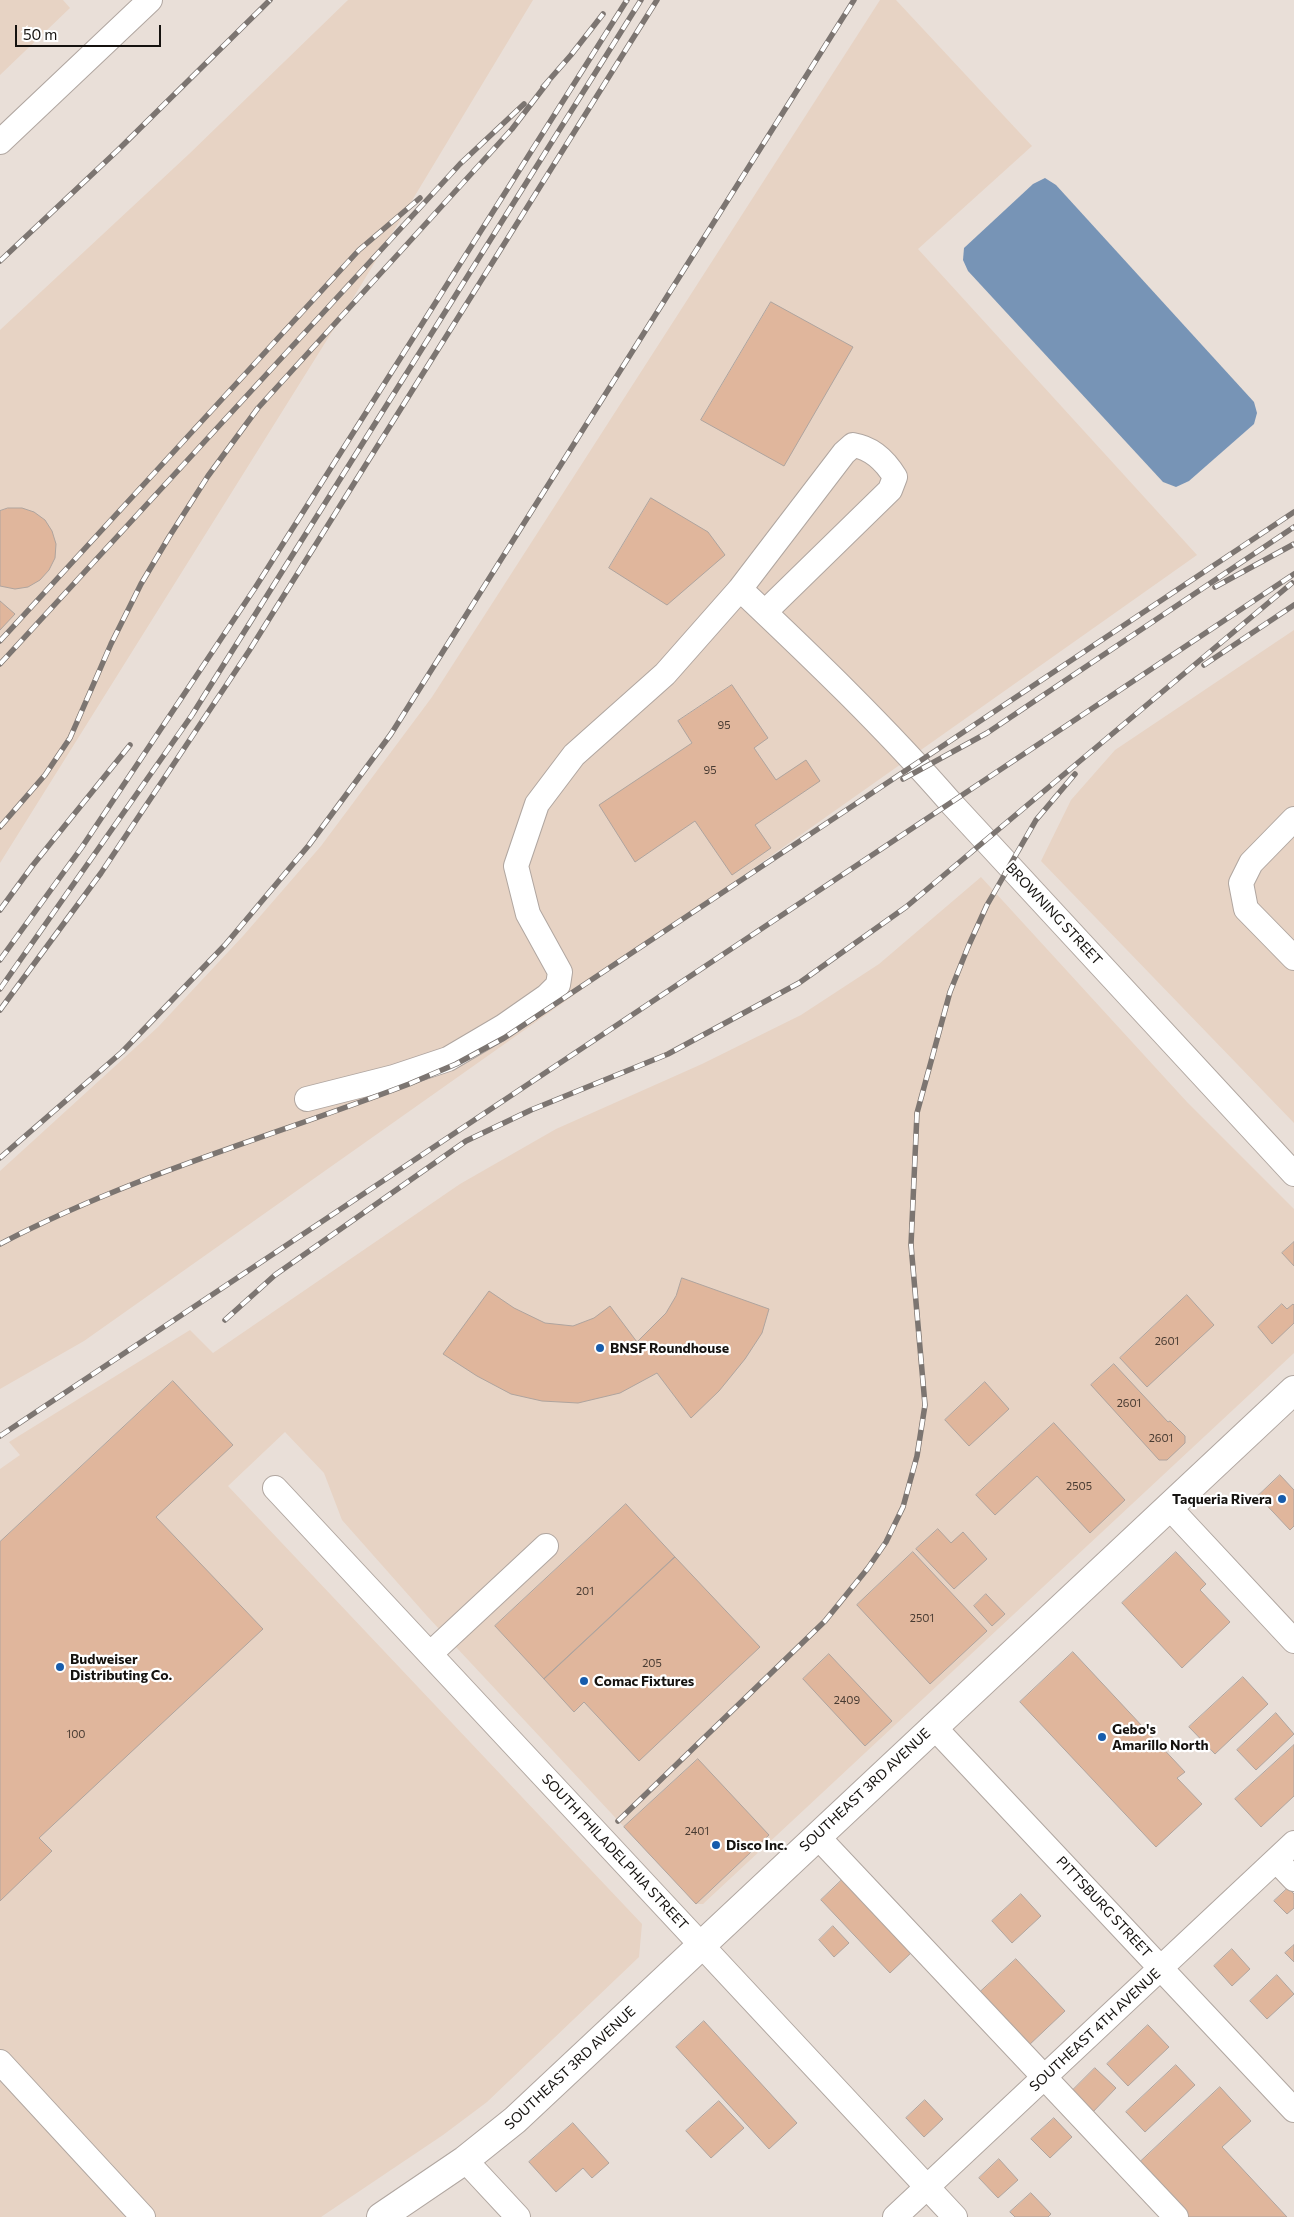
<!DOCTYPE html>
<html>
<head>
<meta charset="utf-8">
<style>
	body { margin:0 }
	#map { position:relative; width:1294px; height:2217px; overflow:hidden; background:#e9dfd8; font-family:Commissioner,sans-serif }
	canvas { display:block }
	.scale { position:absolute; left:15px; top:25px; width:146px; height:22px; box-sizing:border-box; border:2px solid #15120f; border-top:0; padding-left:6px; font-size:15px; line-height:18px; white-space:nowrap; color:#15120f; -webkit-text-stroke:4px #fff; paint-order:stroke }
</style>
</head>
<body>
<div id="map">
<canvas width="1294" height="2217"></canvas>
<div class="scale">50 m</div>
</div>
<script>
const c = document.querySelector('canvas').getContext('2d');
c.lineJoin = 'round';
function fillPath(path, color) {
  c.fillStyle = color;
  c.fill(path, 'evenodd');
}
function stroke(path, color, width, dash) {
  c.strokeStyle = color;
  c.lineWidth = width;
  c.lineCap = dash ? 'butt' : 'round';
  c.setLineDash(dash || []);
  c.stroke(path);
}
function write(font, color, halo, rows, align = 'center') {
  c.font = font + ' Commissioner,sans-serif';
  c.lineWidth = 4.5;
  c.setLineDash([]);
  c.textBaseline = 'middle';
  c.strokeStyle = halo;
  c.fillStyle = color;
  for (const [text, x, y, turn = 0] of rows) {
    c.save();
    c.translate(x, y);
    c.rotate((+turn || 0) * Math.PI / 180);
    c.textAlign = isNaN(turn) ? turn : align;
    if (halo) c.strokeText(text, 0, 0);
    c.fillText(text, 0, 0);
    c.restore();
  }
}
const industrial = new Path2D(`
	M0 0H63L70 8 0 75Z
	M348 0H533L355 295 0 863V330L189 154Z
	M880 0H896L1032 146 918 249 1197 555 84 1341 0 1389V1171L158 1027 243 936 321 846 432 697Z
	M1294 630V1123L1041 861 1071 800 1115 750Z
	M981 877 1187 1102 1294 1209V1353L703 1904H696L427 1616 342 1520 324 1473 285 1432 228 1486 642 1924 639 1957 487 2102 443 2135 321 2217H0V1469L20 1455 9 1442 190 1330 213 1353 460 1184 556 1129 702 1064 801 1015 879 964Z`);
const water = new Path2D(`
	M1045 178 1056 185 1254 402 1257 413 1254 424 1189 481 1176 487 1163 482 968 271 963 260 964 248 1033 184Z`);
const building = new Path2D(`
	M771 302 853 347 784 466 701 420Z
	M651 498 708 532 725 555 667 605 609 568Z
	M8 508H22L34 512 45 520 52 531 56 544 55 558 49 570 40 580 28 587 15 589 0 586V511Z
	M0 601 15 614 0 630Z
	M732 685 768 738 754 748 776 780 806 760 820 781 755 825 771 848 732 875 695 821 635 862 599 805 692 743 678 721Z
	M1294 1242V1266L1282 1253Z
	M682 1278 769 1309 762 1333 745 1359 719 1391 691 1418 657 1373 620 1393 578 1403 542 1401 511 1394 477 1376 443 1354 489 1291 514 1308 545 1323 573 1326 594 1318 610 1306 637 1342 666 1313 676 1296Z
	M1187 1295 1214 1325 1147 1387 1120 1358Z
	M1282 1304 1287 1309 1293 1304 1294 1305V1323L1272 1344 1258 1327Z
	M1114 1364 1168 1422 1170 1421 1185 1436V1443L1167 1460H1159L1091 1385Z
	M173 1381 233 1445 156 1517 263 1629 39 1838 52 1851 0 1901V1542Z
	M985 1382 1009 1409 969 1446 945 1420Z
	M1054 1423 1125 1500 1090 1533 1037 1476 995 1515 976 1495Z
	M1280 1475 1294 1490V1526L1290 1530 1258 1496Z
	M626 1504 675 1557 544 1679 495 1626Z
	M938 1529 951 1543 963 1532 987 1559 954 1589 916 1549Z
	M913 1552 987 1631 930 1684 857 1605Z
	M1176 1552 1206 1584 1200 1590 1230 1622 1182 1668 1122 1603Z
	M675 1557 760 1647 639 1761 584 1702 574 1712 544 1679Z
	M986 1594 1005 1614 992 1626 974 1606Z
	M1073 1652 1185 1772 1177 1778 1202 1804 1156 1847 1020 1702Z
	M829 1654 892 1721 865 1746 803 1679Z
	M1243 1677 1268 1704 1215 1754 1189 1727Z
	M1276 1713 1294 1734 1256 1770 1237 1750Z
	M1294 1745V1796L1261 1827 1235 1799Z
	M698 1759 769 1835 696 1904 624 1827Z
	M844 1878 913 1951 890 1973 821 1900Z
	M1288 1888 1294 1894V1908L1287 1914 1274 1901Z
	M1021 1894 1041 1916 1012 1943 992 1921Z
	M833 1926 849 1943 834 1957 819 1940Z
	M1294 1945V1962L1285 1953Z
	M1232 1949 1250 1969 1232 1986 1214 1966Z
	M1016 1959 1065 2011 1027 2047 978 1994Z
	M1277 1975 1294 1994 1267 2019 1250 2001Z
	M704 2021 797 2123 769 2149 676 2047Z
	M1148 2025 1169 2047 1128 2086 1107 2064Z
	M1176 2065 1195 2085 1145 2132 1126 2112Z
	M1095 2068 1116 2088 1090 2115 1069 2094Z
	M1220 2087 1251 2121 1222 2147 1287 2217H1187L1138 2164Z
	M925 2100 943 2119 924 2137 906 2118Z
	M719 2101 744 2128 711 2158 686 2131Z
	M1054 2118 1072 2137 1050 2158 1031 2139Z
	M573 2123 609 2163 592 2178 583 2168 556 2192 529 2162Z
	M999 2159 1018 2180 998 2198 979 2178Z
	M1031 2193 1051 2214 1048 2217H1015L1010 2212Z`);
const minor = new Path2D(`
	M0 142 150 0
	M740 589 844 453 853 445C872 448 886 462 895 477L890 490 765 612
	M1294 819 1251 863 1241 883 1246 909 1294 958
	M307 1099 394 1077 448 1059 504 1026 547 996 558 985 560 972 528 914 516 866 537 804 574 755 665 674 740 589C813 658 885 727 951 803L1294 1174
	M275 1488 955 2217
	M1169 1507 1294 1641
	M430 1654 546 1546
	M933 1726 1294 2110
	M817 1836 1176 2217
	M1276 1860 1294 1879
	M0 2062 143 2217
	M465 2160 518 2217
	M895 2217 1294 1843`);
const major = new Path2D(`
	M381 2217 465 2160 515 2120 1294 1390`);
const rail = new Path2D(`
	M543 87 571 55 603 14
	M0 261 118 150 270 0
	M1215 587 1294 544
	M0 641 359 250 420 198
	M0 664 460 164 524 104
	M1204 665 1294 605
	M903 779 987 733 1294 527
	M0 827 45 775 70 738 111 644 141 584 169 537 208 476 258 408 512 129 548 82
	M0 910 33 865 130 745
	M0 960 82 847 255 588 627 0
	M0 989 192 715 641 0
	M0 1010 101 873 249 651 657 0
	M0 1158 122 1052 225 945 309 845 391 734 854 0
	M0 1244C130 1176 273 1136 409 1084L456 1064 504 1038 1294 512
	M225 1320 275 1275 466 1141 531 1110 668 1054 799 983 906 907 1292 583
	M0 1436 1294 574
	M618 1821 825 1621 868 1568 886 1542 903 1507 917 1456 925 1405 911 1245 917 1113 950 992 968 947 987 905 1036 820 1075 774`);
const markers = [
	[600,1348,5,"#175cac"],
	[1282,1499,5,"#175cac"],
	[60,1667,5,"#175cac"],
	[584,1681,5,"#175cac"],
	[1102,1737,5,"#175cac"],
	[716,1845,5,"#175cac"]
];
const numberNames = [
	["95",724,725],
	["95",710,770],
	["2601",1167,1341],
	["2601",1129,1403],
	["2601",1161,1438],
	["2505",1079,1486],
	["201",585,1591],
	["2501",922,1618],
	["205",652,1663],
	["2409",847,1700],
	["100",76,1734],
	["2401",697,1831]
];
const streetNames = [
	["BROWNING STREET",1054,914,47],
	["SOUTHEAST 3RD AVENUE",865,1790,-43],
	["SOUTH PHILADELPHIA STREET",615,1852,47],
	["PITTSBURG STREET",1104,1907,47],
	["SOUTHEAST 4TH AVENUE",1095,2030,-43],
	["SOUTHEAST 3RD AVENUE",570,2068,-43]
];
const poiNames = [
	["BNSF Roundhouse",610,1348],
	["Taqueria Rivera",1272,1499,"right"],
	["Budweiser",70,1659],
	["Distributing Co.",70,1675],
	["Comac Fixtures",594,1681],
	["Gebo's",1112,1729],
	["Amarillo North",1112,1745],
	["Disco Inc.",726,1845]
];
fillPath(industrial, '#e7d3c4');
fillPath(water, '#7794b6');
fillPath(building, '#e0b69c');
stroke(building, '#afa49e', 1);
stroke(minor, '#b0a6a0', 26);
stroke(major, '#b0a6a0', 30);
stroke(minor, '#fff', 24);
stroke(major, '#fff', 28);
stroke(rail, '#7c7571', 5.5);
stroke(rail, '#fff', 4, [11]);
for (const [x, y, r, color] of markers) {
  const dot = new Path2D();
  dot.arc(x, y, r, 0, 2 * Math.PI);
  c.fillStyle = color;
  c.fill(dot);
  stroke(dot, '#fff', 2);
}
write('11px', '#483b32', null, numberNames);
write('14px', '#15120f', '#fff', streetNames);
write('bold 14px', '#15120f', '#fff', poiNames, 'left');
</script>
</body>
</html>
